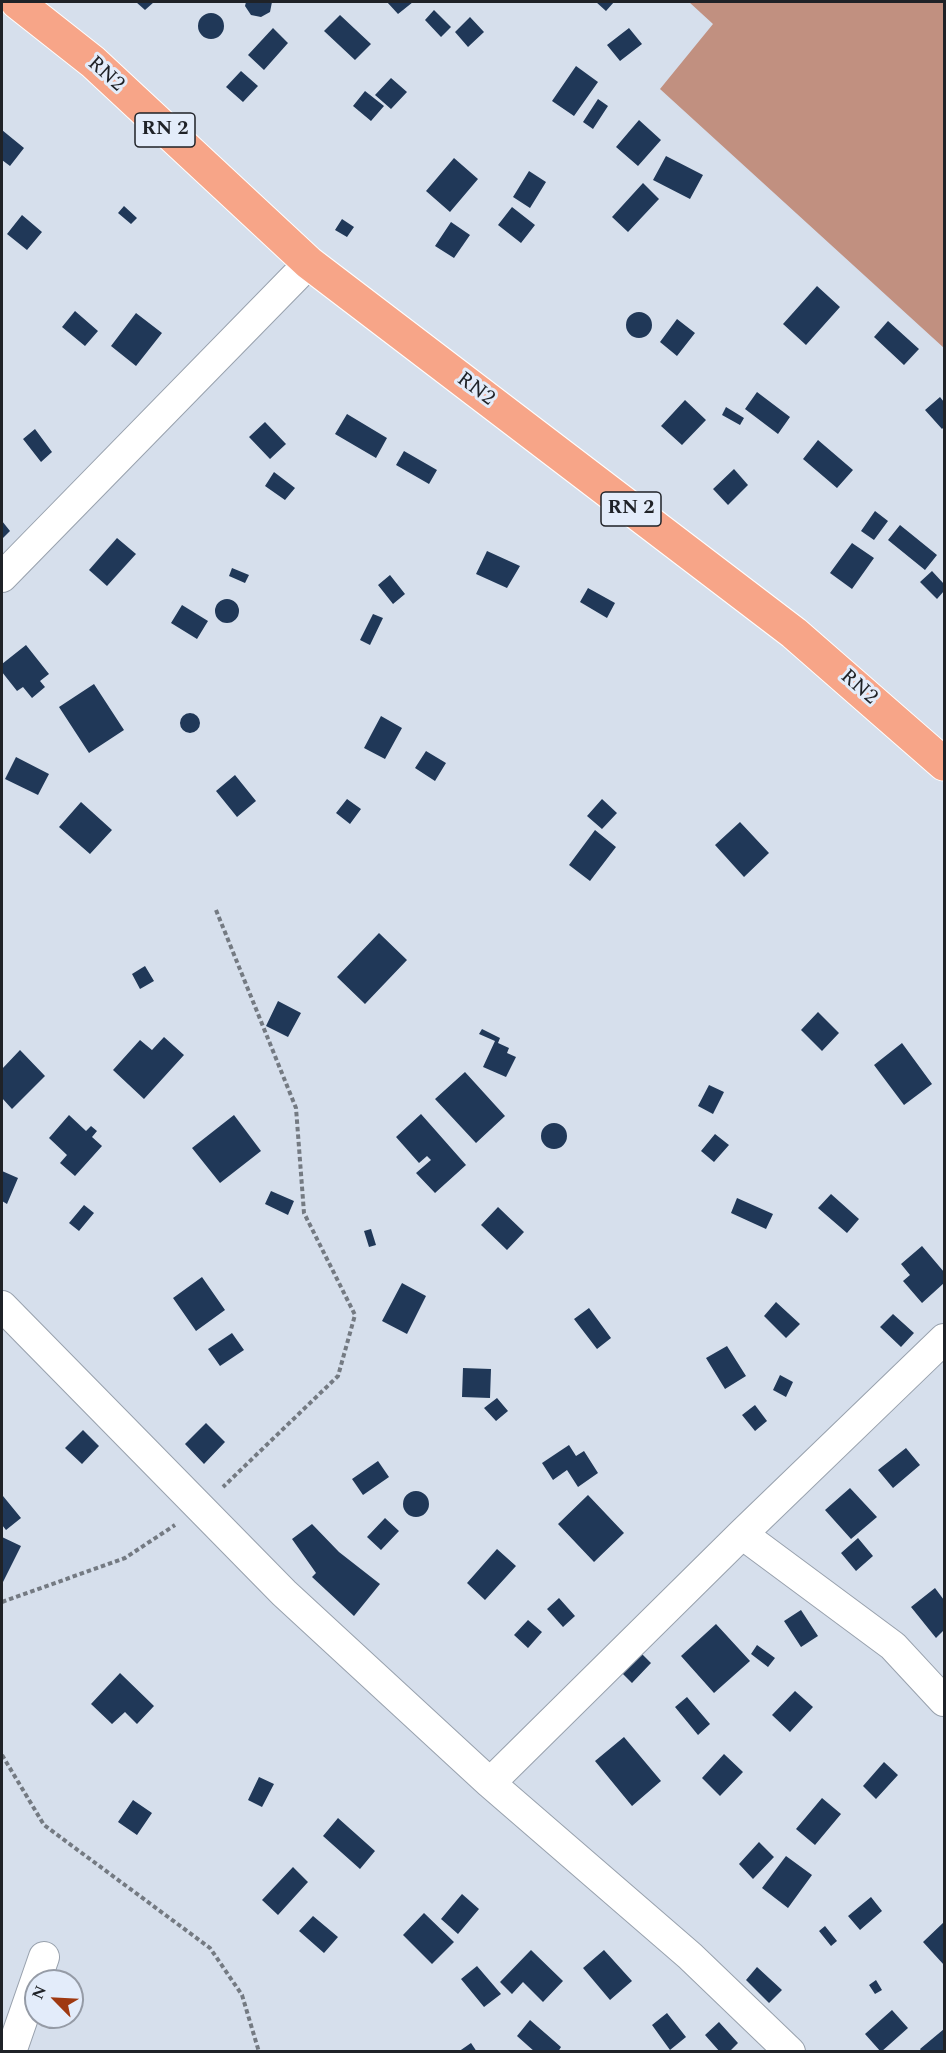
<!DOCTYPE html>
<html>
<head>
<meta charset="utf-8">
<style>
	body { margin:0 }
	#map { position:relative; width:946px; height:2053px; overflow:hidden; background:#d6dfec; font-family:Spectral,serif }
	canvas { display:block }
	.frame { position:absolute; inset:0; border:3px solid #1f2227; pointer-events:none }
	.north { position:absolute; left:24px; top:1969px; width:60px; height:60px; box-sizing:border-box; background:#e3ecfa; border:2px solid #959ba6; border-radius:50%; rotate:294deg; font-size:16px; font-weight:700; line-height:24px; text-align:center; color:#1f2227 }
	.north::after { content:''; display:block; margin:auto; width:21px; height:27px; background:#9f3911; clip-path:polygon(50% 0,100% 100%,50% 72%,0 100%) }
</style>
</head>
<body>
<div id="map">
<canvas width="946" height="2053"></canvas>
<div class="frame"></div>
<div class="north">N</div>
</div>
<script>
const c = document.querySelector('canvas').getContext('2d');
c.lineJoin = 'round';
function fillPath(path, color) {
  c.fillStyle = color;
  c.fill(path, 'evenodd');
}
function stroke(path, color, width, dash) {
  c.strokeStyle = color;
  c.lineWidth = width;
  c.lineCap = dash ? 'butt' : 'round';
  c.setLineDash(dash || []);
  c.stroke(path);
}
function write(font, color, halo, rows, align = 'center') {
  c.font = font + ' Spectral,serif';
  c.lineWidth = 6;
  c.setLineDash([]);
  c.textBaseline = 'middle';
  c.strokeStyle = halo;
  c.fillStyle = color;
  for (const [text, x, y, turn = 0] of rows) {
    c.save();
    c.translate(x, y);
    c.rotate((+turn || 0) * Math.PI / 180);
    c.textAlign = isNaN(turn) ? turn : align;
    if (halo) c.strokeText(text, 0, 0);
    c.fillText(text, 0, 0);
    c.restore();
  }
}
const forest = new Path2D(`
	M689 2H944V348L660 89 713 24Z`);
const building = new Path2D(`
	M136 2H154L145 10Z
	M246 2H272L270 12 261 17 251 15 245 6Z
	M387 2H413L398 14Z
	M596 2H614L606 11Z
	M434 10 451 27 441 37 425 20Z
	M198 26a13 13 0 1 1 26 0a13 13 0 1 1-26 0Z
	M340 15 371 44 355 60 324 31Z
	M470 17 484 32 468 47 455 32Z
	M273 28 288 43 264 70 248 55Z
	M629 28 642 44 620 61 607 45Z
	M576 66 598 82 574 116 552 101Z
	M241 71 258 86 243 102 226 87Z
	M391 78 407 92 391 109 375 95Z
	M365 91 384 106 371 121 353 106Z
	M598 99 608 106 593 129 583 122Z
	M639 120 661 140 638 166 616 147Z
	M2 130 24 148 10 166 2 160Z
	M666 156 703 175 690 199 653 180Z
	M454 158 478 179 450 212 426 191Z
	M529 171 546 182 530 208 513 197Z
	M643 183 659 199 628 232 612 217Z
	M124 206 137 218 131 224 118 213Z
	M512 207 535 225 521 243 498 225Z
	M22 215 42 232 27 250 7 234Z
	M342 219 354 227 347 237 335 230Z
	M451 222 470 235 454 258 435 246Z
	M817 286 840 307 806 345 783 324Z
	M75 311 98 331 85 346 62 327Z
	M626 325a13 13 0 1 1 26 0a13 13 0 1 1-26 0Z
	M136 313 162 333 136 366 111 346Z
	M677 319 695 333 677 356 660 342Z
	M888 321 919 349 904 365 874 337Z
	M757 392 790 417 778 434 745 409Z
	M940 397 944 402V427L942 429 925 410Z
	M685 400 706 420 682 445 661 426Z
	M726 407 744 418 740 425 722 415Z
	M347 414 387 438 376 458 335 434Z
	M265 422 286 444 270 459 249 437Z
	M35 429 52 452 41 462 23 439Z
	M818 440 853 470 837 488 803 459Z
	M404 451 437 470 429 484 396 465Z
	M734 469 748 485 728 505 713 489Z
	M274 472 295 488 285 500 265 486Z
	M875 511 888 521 874 540 861 531Z
	M2 521 10 531 2 539Z
	M900 525 937 555 925 570 888 540Z
	M117 538 136 554 107 586 89 570Z
	M852 543 874 558 852 589 830 573Z
	M487 551 520 566 507 588 476 574Z
	M232 568 249 575 245 583 229 576Z
	M932 571 944 584V591L937 599 920 582Z
	M390 575 405 594 393 604 378 585Z
	M588 588 615 603 607 618 580 602Z
	M215 611a12 12 0 1 1 24 0a12 12 0 1 1-24 0Z
	M182 605 208 621 197 639 171 623Z
	M373 614 383 618 370 645 360 640Z
	M26 645 49 674 40 681 45 687 32 698 23 687 17 691 2 672V664Z
	M94 684 124 730 89 753 59 707Z
	M180 723a10 10 0 1 1 20 0a10 10 0 1 1-20 0Z
	M381 716 402 728 385 759 364 748Z
	M426 751 446 763 435 781 415 768Z
	M16 757 49 774 38 795 5 779Z
	M235 775 256 801 237 817 216 791Z
	M347 799 361 809 350 824 336 813Z
	M602 799 617 813 602 829 587 816Z
	M81 802 112 830 90 854 59 827Z
	M740 822 769 853 744 877 715 845Z
	M595 830 616 847 590 881 569 865Z
	M379 933 407 960 365 1004 337 977Z
	M145 966 154 981 140 989 132 974Z
	M278 1001 301 1013 288 1037 266 1026Z
	M818 1012 839 1033 822 1051 801 1030Z
	M482 1029 500 1038 498 1043 509 1048 507 1053 516 1057 506 1077 483 1067 495 1041 479 1034Z
	M164 1037 184 1055 144 1099 113 1070 140 1040 152 1050Z
	M902 1043 932 1084 904 1105 874 1065Z
	M20 1050 45 1076 12 1109 2 1098V1069Z
	M465 1072 505 1116 476 1143 435 1099Z
	M709 1085 724 1092 713 1114 698 1106Z
	M421 1114 466 1165 435 1193 416 1173 431 1160 427 1156 419 1163 396 1137Z
	M69 1115 86 1131 91 1126 97 1131 92 1137 102 1146 75 1176 60 1163 67 1155 49 1138Z
	M234 1115 261 1151 220 1183 192 1148Z
	M541 1136a13 13 0 1 1 26 0a13 13 0 1 1-26 0Z
	M715 1134 729 1145 714 1162 701 1151Z
	M2 1171 18 1178 7 1204 2 1201Z
	M271 1191 294 1201 288 1215 265 1204Z
	M831 1194 859 1219 847 1233 818 1208Z
	M737 1198 773 1214 766 1229 731 1213Z
	M84 1205 94 1213 79 1231 69 1223Z
	M498 1207 524 1232 507 1250 481 1225Z
	M371 1229 376 1245 369 1247 364 1231Z
	M922 1246 944 1272V1283L922 1303 903 1281 910 1275 901 1264Z
	M202 1277 225 1310 196 1331 173 1298Z
	M402 1283 426 1296 407 1334 382 1321Z
	M776 1302 800 1324 786 1338 764 1316Z
	M589 1308 611 1338 597 1349 574 1319Z
	M893 1314 914 1333 901 1347 880 1327Z
	M232 1333 244 1350 220 1366 208 1349Z
	M727 1346 746 1376 725 1389 706 1358Z
	M463 1368 491 1369 490 1398 462 1397Z
	M780 1375 793 1382 786 1397 773 1390Z
	M497 1398 508 1411 496 1421 484 1408Z
	M755 1405 767 1421 755 1431 742 1415Z
	M206 1423 225 1442 204 1464 185 1444Z
	M83 1430 99 1446 82 1464 65 1448Z
	M569 1445 576 1456 584 1451 598 1473 578 1487 567 1470 553 1480 542 1463Z
	M906 1448 920 1465 893 1488 878 1470Z
	M378 1461 389 1477 363 1495 352 1479Z
	M850 1488 877 1517 851 1539 825 1510Z
	M403 1504a13 13 0 1 1 26 0a13 13 0 1 1-26 0Z
	M588 1495 624 1533 594 1562 558 1524Z
	M3 1496 21 1518 6 1530 2 1525Z
	M385 1518 399 1531 381 1550 367 1537Z
	M312 1524 339 1552 380 1584 354 1616 312 1577 316 1573 292 1539Z
	M2 1537 21 1546 2 1584Z
	M858 1538 873 1556 856 1571 841 1553Z
	M497 1549 516 1566 485 1600 467 1583Z
	M935 1588 944 1600V1630L936 1638 911 1607Z
	M559 1598 575 1616 563 1627 547 1609Z
	M801 1610 818 1636 801 1647 784 1621Z
	M528 1620 542 1632 528 1648 514 1635Z
	M716 1624 750 1661 714 1693 681 1656Z
	M757 1645 775 1658 768 1667 751 1654Z
	M640 1652 651 1663 632 1683 620 1671Z
	M120 1673 154 1706 137 1724 125 1712 112 1724 91 1704Z
	M795 1691 813 1707 790 1732 772 1715Z
	M687 1697 710 1724 698 1735 675 1707Z
	M624 1737 661 1781 632 1806 595 1761Z
	M724 1754 743 1772 720 1796 702 1778Z
	M884 1762 898 1775 876 1799 863 1786Z
	M259 1777 274 1784 262 1807 248 1800Z
	M822 1798 841 1814 815 1845 796 1829Z
	M133 1800 152 1813 137 1835 118 1822Z
	M338 1818 375 1851 360 1869 323 1836Z
	M759 1842 774 1857 753 1879 739 1864Z
	M786 1856 812 1875 788 1908 762 1888Z
	M293 1867 308 1882 278 1915 262 1900Z
	M462 1894 479 1909 458 1934 441 1919Z
	M871 1897 882 1911 860 1930 848 1916Z
	M424 1913 454 1942 432 1964 403 1935Z
	M313 1916 338 1937 324 1953 299 1931Z
	M944 1922V1965L923 1942Z
	M825 1926 837 1941 831 1946 819 1931Z
	M531 1950 563 1981 543 2002 523 1982 512 1994 500 1982Z
	M604 1950 632 1981 610 2000 583 1968Z
	M477 1966 501 1994 484 2007 461 1979Z
	M757 1967 782 1990 769 2003 746 1980Z
	M876 1980 882 1990 875 1994 869 1985Z
	M892 2010 908 2028 881 2052 865 2034Z
	M667 2013 686 2037 670 2050 652 2025Z
	M530 2020 561 2047 558 2052H535L517 2036Z
	M719 2022 738 2043 729 2052H720L705 2035Z
	M944 2029V2052H922L920 2049Z
	M471 2043 477 2052H458Z`);
const path = new Path2D(`
	M216 910 296 1108 304 1213 355 1315 338 1376 223 1487
	M2 1602 125 1558 175 1525
	M2 1755 44 1825 210 1948 242 1995 259 2052`);
const street = new Path2D(`
	M2 577 309 263
	M2 1306 284 1593 490 1783 690 1956 790 2052
	M742 1534 893 1646 944 1701
	M490 1783 742 1534 944 1339
	M11 2052 44 1957`);
const primary = new Path2D(`
	M17 2 93 62 309 263 794 633 944 764`);
const shields = [
	[165,130,60],
	[631,509,60]
];
const shieldNames = [
	["RN 2",165,130],
	["RN 2",631,509]
];
const streetNames = [
	["RN2",105,75,42],
	["RN2",475,390,37],
	["RN2",858,688,41]
];
fillPath(forest, '#c19080');
fillPath(building, '#203858');
stroke(street, '#98a1ad', 32);
stroke(primary, '#fff', 35);
stroke(path, '#747a82', 4, [4.5, 3]);
stroke(street, '#fff', 30);
stroke(primary, '#f7a588', 33);
for (const [x, y, w] of shields) {
  const box = new Path2D();
  box.roundRect(x - w / 2, y - 17, w, 34, 4.5);
  c.fillStyle = '#e3ecfa';
  c.fill(box);
  stroke(box, '#1f2227', 1.5);
}
write('bold 20px', '#1f2227', null, shieldNames);
write('21px', '#1f2227', '#e3ecfa', streetNames);
</script>
</body>
</html>
